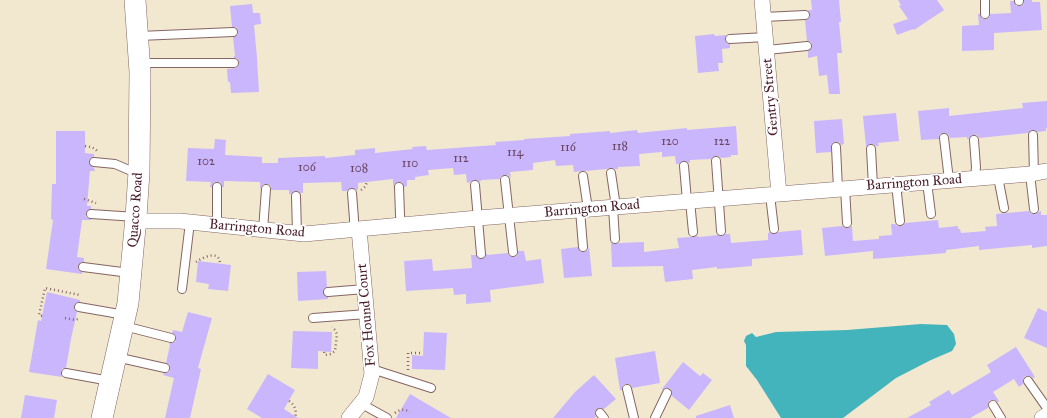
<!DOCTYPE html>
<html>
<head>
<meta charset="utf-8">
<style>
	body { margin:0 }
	canvas { display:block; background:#f2e8cf }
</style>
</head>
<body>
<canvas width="1047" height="418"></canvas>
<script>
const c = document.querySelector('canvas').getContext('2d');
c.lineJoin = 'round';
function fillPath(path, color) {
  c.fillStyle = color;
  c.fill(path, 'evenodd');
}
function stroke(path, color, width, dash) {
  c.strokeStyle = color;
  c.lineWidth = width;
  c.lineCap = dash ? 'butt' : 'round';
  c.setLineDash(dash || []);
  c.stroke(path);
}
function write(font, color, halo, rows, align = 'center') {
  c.font = font + ' "IM FELL Great Primer",serif';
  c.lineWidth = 3.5;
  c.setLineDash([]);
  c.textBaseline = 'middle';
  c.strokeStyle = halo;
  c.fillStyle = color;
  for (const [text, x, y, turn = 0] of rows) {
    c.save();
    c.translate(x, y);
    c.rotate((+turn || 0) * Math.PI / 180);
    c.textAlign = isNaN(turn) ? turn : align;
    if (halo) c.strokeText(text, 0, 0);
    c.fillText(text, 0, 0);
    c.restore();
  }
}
const water = new Path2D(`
	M921 324 947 325 954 334 956 344 952 351 931 360 896 378 843 418H781L757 380 746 366V345L744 341 746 336 752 333 756 337 776 332 847 330Z`);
const building = new Path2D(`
	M811 0H839L841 22H839L842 53H837L840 94H829L827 75 819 76 817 56 808 58V51L810 50 812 46 811 42 807 41 805 20 808 19 810 17V14L808 10H812Z
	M898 0H937L944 10 914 30 913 29 897 35 893 24 908 19 899 6 901 5Z
	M1024 0H1032V2H1040L1042 30 994 33V50L962 51V26L979 25 978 14H980L982 19H985L990 17V14L1011 13 1010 1H1014L1016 6H1019L1024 4Z
	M252 4 253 13H260L261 24 254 25 257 58 259 92 231 93 230 82H228L227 69 236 68 239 65V63L237 58H234V56H235L233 37 238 35V31L236 27H232L230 6Z
	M714 34 715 36 726 35 725 40 727 44H730V48L722 49 723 63H718L719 71 698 73 695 36Z
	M1047 101V128H1046V131L1037 132 1032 130 1028 133 979 138 977 135H973L971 136 969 139H967V137L950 138 948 134 944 133 940 134 939 139 921 140 918 111 949 108V116L1023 108 1022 103Z
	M896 113 899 141 878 143 879 146H876L873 144H870L866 147 863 116Z
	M842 119 844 144 841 145 839 142H835L831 145V152L816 153 814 121Z
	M736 126 738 155H731V157L721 158 718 156H715L711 159 690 160V163L683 161 679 164H676L675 156 662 157V152L639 154 640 166 618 167V169H614L611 168 607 169 585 171H583L574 172 573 165 556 166 555 160 533 163V170L510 172 511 178 508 175H505L501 176 500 179 481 180V181L479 182 474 180 470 182 467 183 466 174 454 175 453 168 428 170 429 175 415 177V180H407V186L404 187 402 182H398L394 184 393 188V179L358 183V190L351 188 347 191H342L341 182 303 183V193H301L298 191H295L291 194H289V190H271V186L267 184H263L260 189V182L224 181V187H222L220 182H214L212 187H210L211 182 186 181 188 148 214 149 215 139 226 140 225 155 262 157V163H278V158L325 156V158L355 155V150L375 148V153L413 149 412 147 426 146 427 150 496 145 495 142 524 140V139L570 136V134L610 131V133L637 130 638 133 687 128V130Z
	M56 131H85V153L94 154V157L90 159 89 162 91 166 94 168 95 171H90L87 206H91V209L87 211 86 213V217L91 219V220H82L77 257 84 258V262H81L78 266V269L82 272V274L46 269 53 220 51 219 52 184H56Z
	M1029 211 1031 214H1034L1041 211V215H1047V246L1032 248V245L979 250V246L946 250V253L873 259V251L825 256 822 228 842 226 845 228H848L852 226 853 241 879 239V236L892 235 891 224H895L897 226H903L905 223 938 220 939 228 958 226V229H960L961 233 986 231 985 227 997 226 996 214Z
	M801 230 803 255 752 259V266L717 269V267L692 270 693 279 665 282 663 266 612 267 611 243 615 244 619 243 644 242V252L679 248 677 238 690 237H694L698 236 699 237 718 235 722 236 725 234H730L731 243 768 240V233L770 232 774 234 779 232Z
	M589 246 592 276 564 278 561 249 578 247 580 252H584L588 250Z
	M518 251H524L526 261 541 259 544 283 490 290 491 302 466 304V294L454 295 453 288 406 291 404 261 432 259 433 271 472 268 471 255H476L477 257 481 259 484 258 486 254H487V255L508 253 509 256 513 257 517 256Z
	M198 261 231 265 228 291 208 289 209 284 196 282Z
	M326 271 327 287 325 288 323 292 324 295 328 297V299L298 301 297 272Z
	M47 292 80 300V302H77L74 306V309L77 312 71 339 66 368 62 369 61 372V374L62 377 29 372 38 320 41 321Z
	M1038 308 1047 312V348L1024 338Z
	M188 312 212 318 198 368 201 369 190 418H165L174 378 163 375 164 373 169 372 170 369 169 364 166 363 170 345 169 344 170 343 175 342 176 340V336L172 333 173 330 182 332Z
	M293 331 332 332 331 352 318 351V369L291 368Z
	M424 332 447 333 445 370 412 369V355L423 356Z
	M1016 347 1035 377 1033 378 1030 376H1025L1023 379V384L1019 387 1014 379 993 392 999 401 998 402 993 400H990L988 403V408L970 418H907L931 405 929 402 949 390 952 395 991 372 987 365Z
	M655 351 660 383 632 388 631 385 626 384 623 385 622 390H620L615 358Z
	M683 362 700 376 703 373 712 380 689 410 672 396V392L670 388H667L663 390 662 389Z
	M268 374 295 390 284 409 298 418H262L247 409Z
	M594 375 616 399 604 409 600 408 596 409 595 413 596 417 594 418H553L575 392Z
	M410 394 451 418H396Z
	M25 395 57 400 54 418H21Z
	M730 405 734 418H696V416Z`);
const path = new Path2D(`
	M85 146C90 147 94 147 98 152
	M361 190 365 187 367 182
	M84 199 96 203
	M196 262C202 258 219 249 220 263
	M42 316 39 315 45 288 80 295
	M65 318 75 320 78 319
	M324 352 325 355 331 354 335 351 337 334 335 330 332 327
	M408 370V353H423
	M289 401C295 405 297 411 295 418
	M395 413C400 409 405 409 410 412`);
const lane = new Path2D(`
	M985 0V14
	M1019 0V1
	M764 17 805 15
	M139 36 233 32
	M730 39 766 37
	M767 50 807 46
	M140 63H234
	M1033 135 1034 174
	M944 138 949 180
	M974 140 976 167 975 178
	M836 147 838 189
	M871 149 873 186
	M716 161 721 231
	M94 162 115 164 129 170H138
	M684 166 687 201
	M611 173 616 207
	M1030 174 1034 209
	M583 176 588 209
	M998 177 1004 208
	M505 180 513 252
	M927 182 931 214
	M896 184 900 221
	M475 185 481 254
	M399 187 400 215 401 225
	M845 188 847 223
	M352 193 354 219V229
	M770 195 774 229
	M296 196 297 233
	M690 201 693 232
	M613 207 615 239
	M580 210 583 247
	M91 214 136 217
	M217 225V187
	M263 230 266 189
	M83 267 130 273
	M182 289 190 222
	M328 292 365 289
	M79 307 125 315
	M313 318 367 314
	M124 326 171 338
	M116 357 165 368
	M372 369 431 388
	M66 373 110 381
	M1028 381 1047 408
	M627 389 634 418
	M360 403 387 418
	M993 405 1001 418
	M600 413 604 418
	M655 418 667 393`);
const street = new Path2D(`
	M762 0 779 194
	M136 221H180L304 234 478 218 1030 174 1047 171
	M349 418 366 397 372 374 359 229
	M1042 418 1047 415`);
const secondary = new Path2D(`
	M102 418 128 303 136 217 139 172 140 72 135 0`);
const numberNames = [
	["120",670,142],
	["122",722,142],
	["118",620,147],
	["116",568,148],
	["114",515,153],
	["112",461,159],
	["102",206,162],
	["110",410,164],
	["106",307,168],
	["108",359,169]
];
const streetNames = [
	["Gentry Street",771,97,-95],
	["Barrington Road",914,183,-4],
	["Barrington Road",592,209,-5],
	["Quacco Road",136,210,-86],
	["Barrington Road",257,229,5],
	["Fox Hound Court",367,315,-95]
];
fillPath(water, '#44b4bc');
fillPath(building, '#cab6fd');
stroke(lane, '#856564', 10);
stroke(street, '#856564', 16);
stroke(secondary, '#856564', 22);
stroke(path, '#856564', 2.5, [1, 3]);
stroke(lane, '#fff', 8);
stroke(street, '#fff', 15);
stroke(secondary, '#fff', 21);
write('12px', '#6a4560', null, numberNames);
write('14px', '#4a1f2b', '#fff', streetNames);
</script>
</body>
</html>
